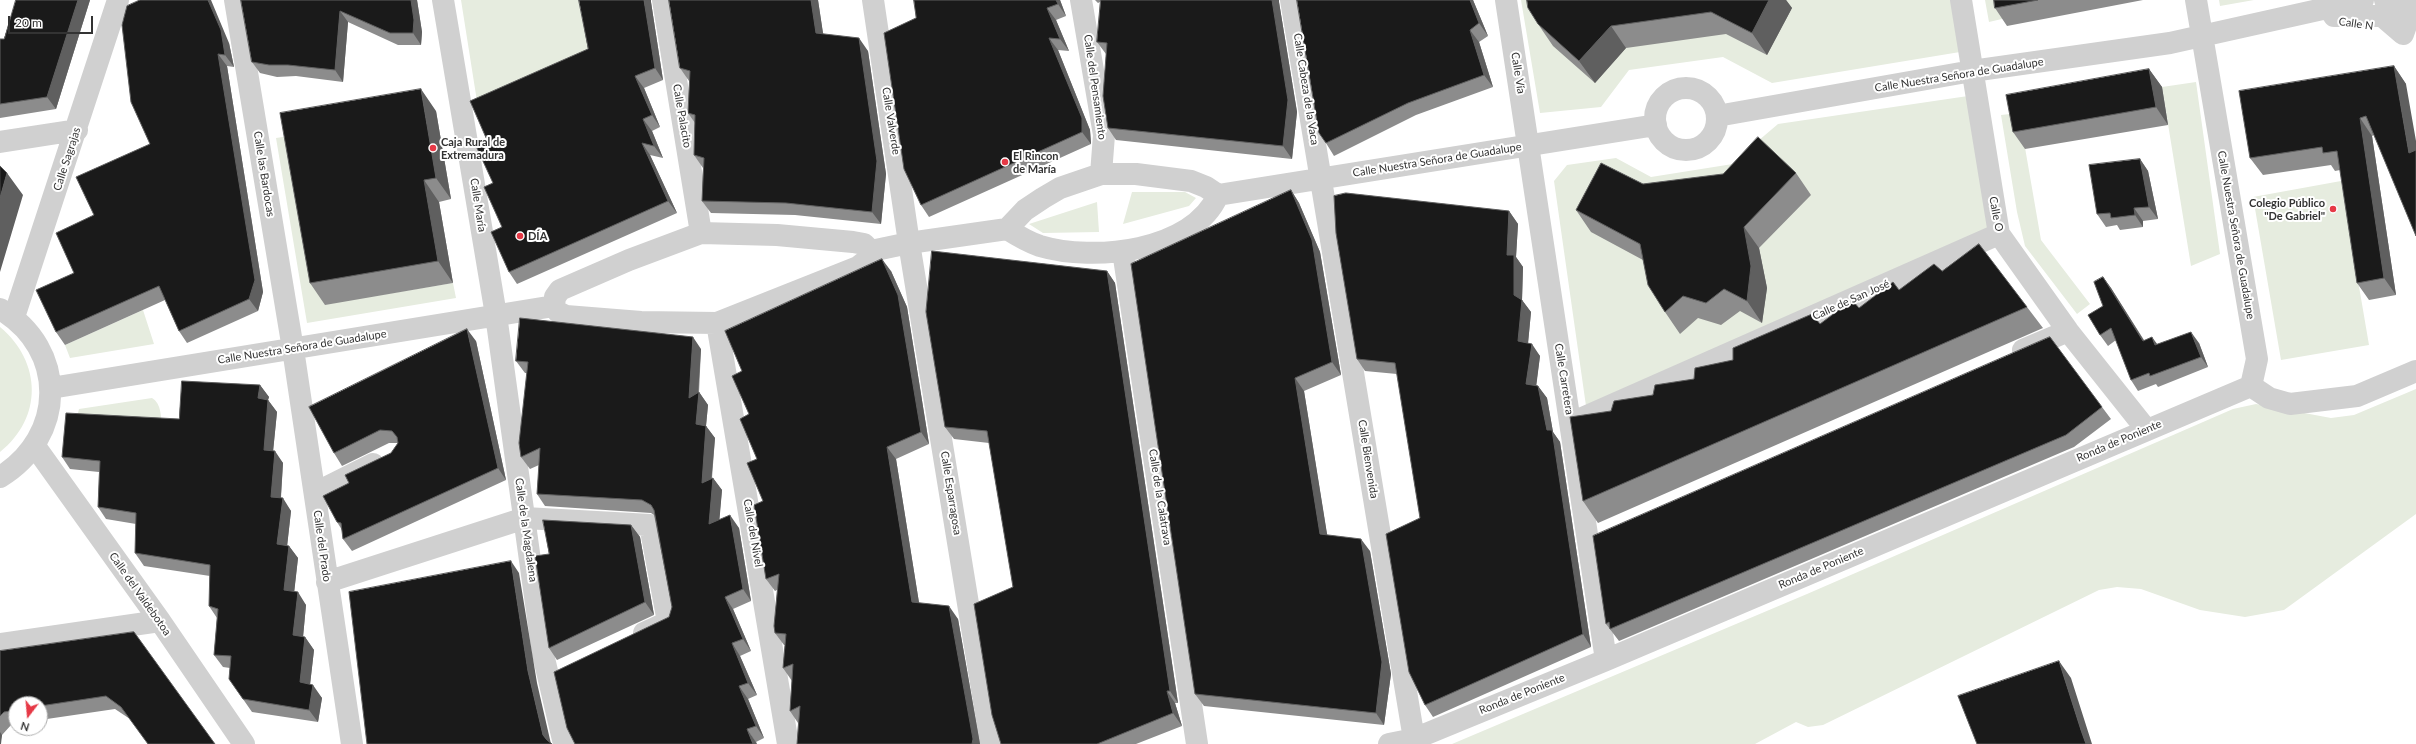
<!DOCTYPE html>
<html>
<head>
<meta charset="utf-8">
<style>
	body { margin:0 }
	#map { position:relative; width:2416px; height:744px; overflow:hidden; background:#fff; font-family:Lato,sans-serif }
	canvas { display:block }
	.north { position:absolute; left:8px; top:696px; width:40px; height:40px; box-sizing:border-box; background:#fff; border:1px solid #adadad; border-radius:50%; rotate:196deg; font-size:11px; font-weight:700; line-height:16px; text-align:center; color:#333 }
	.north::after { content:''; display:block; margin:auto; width:14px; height:18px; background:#e63946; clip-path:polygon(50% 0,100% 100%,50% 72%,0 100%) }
	.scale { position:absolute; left:8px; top:16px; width:85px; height:18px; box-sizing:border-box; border:2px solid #333; border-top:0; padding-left:5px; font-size:12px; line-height:14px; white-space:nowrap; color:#333; -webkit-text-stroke:3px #fff; paint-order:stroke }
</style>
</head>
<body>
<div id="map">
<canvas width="2416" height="744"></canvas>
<div class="north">N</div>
<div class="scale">20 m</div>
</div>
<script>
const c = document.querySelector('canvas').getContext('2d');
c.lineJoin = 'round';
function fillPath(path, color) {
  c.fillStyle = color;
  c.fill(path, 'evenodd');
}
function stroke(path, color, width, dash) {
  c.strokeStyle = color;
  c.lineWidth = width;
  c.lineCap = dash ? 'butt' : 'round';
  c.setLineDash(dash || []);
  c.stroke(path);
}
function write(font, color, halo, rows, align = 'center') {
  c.font = font + ' Lato,sans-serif';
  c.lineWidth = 4;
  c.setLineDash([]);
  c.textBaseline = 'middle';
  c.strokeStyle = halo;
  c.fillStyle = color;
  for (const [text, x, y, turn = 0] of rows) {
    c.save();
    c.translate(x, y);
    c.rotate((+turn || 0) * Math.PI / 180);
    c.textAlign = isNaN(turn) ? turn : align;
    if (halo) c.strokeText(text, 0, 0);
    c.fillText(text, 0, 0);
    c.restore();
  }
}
const green = new Path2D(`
	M461 0H586L597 61 479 114Z
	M1521 0H1951L1960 52 1772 83 1723 57 1629 70 1601 107 1540 113Z
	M1985 0H2002L2006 18 1989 22Z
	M2219 0H2254L2220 6Z
	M2196 82 2220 254 2191 266 2162 87Z
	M1968 96 1991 234 1586 406 1554 181 1567 165 1616 158 1651 177 1739 163 1758 141 1778 124Z
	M2019 113 2041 240 2090 304 2077 314 2025 246 2017 212 2001 115Z
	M296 135 325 304 453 283 456 298 307 323 276 138Z
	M2341 181 2369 345 2281 360 2253 197Z
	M1132 192H1185L1196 198 1189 206 1123 224Z
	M1097 202 1099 232 1043 233 1029 224Z
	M143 310 154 344 70 358 65 345Z
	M0 327C42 362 43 418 0 452Z
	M2416 389V514L2284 610 2245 617 2200 610 2141 589 2117 587 2099 590 1823 725 1808 727 1796 722 1755 744H1452L1807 594 2233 409 2256 404 2331 418 2354 415Z
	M152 398C162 404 161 418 162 430L75 425 79 409Z`);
const street = new Path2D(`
	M235 0 293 349 352 744
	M443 0 496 315 543 654 564 744
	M663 0 701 233
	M873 0 909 243 991 744
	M1081 0 1104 135 1101 174
	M1291 0 1414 739
	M1506 0 1606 660
	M1961 0 1999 234 2068 331 2146 429
	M2196 0 2257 359 2251 386
	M2385 0 2412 9 2416 7
	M2334 16H2382L2403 34 2412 9 2416 12
	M1655 119a31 31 0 1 1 62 0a31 31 0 1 1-62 0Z
	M1717 116 1972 71 2170 43 2363 0
	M0 142 77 130
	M1007 229C1018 236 1028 242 1040 246 1093 262 1193 252 1218 195
	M701 233 777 235 853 242 864 244 871 251 867 260 858 267 717 323 641 322 566 316 558 312 554 306 555 297 560 290 629 260Z
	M871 251 909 243 1007 229 1025 210 1043 198 1060 188 1101 174H1136L1191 181 1206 187 1218 195 1656 125
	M1123 251 1197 744
	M0 309C68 349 66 437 0 477
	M14 317 118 0
	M717 323 788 744
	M2023 350 2068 331
	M2251 386 2269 398 2290 404 2357 396 2416 371
	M51 388 554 306
	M1571 423 1999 234
	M34 445 160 621 244 744
	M315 493 373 464
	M327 582 525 518 650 525 668 622 644 633
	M0 644 160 621
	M1389 744 1414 739 1606 660 2251 386`);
const wall = new Path2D(`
	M16 0H90L56 109 0 118V39H4Z
	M241 0H417L422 32 421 45H398L348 22 343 82 296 76 277 77 260 73 252 62Z
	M818 0 823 34 868 51 886 174 881 224 795 215 711 213 702 201 703 168 694 155 695 123 688 113 690 81H689L680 68Z
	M1060 0 1066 16 1056 20 1069 51 1058 50 1090 130 1091 144 929 217 921 205 916 18Z
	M1095 0H1279V2L1297 112 1292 159 1116 140 1108 128 1106 54 1097 42 1100 2 1098 3Z
	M1473 0 1488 36 1479 42 1493 87 1416 115 1334 156 1326 143Z
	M1527 0H1786L1792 8 1767 55 1726 34 1626 48 1595 83 1553 46 1538 24Z
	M1994 0H2143L2007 26 1995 8Z
	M651 2 663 80 644 88 660 127 652 131 663 158 650 155 677 213 517 284 509 272 502 227 493 183 487 140 588 49Z
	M122 25 229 43 234 67 227 66 263 292 258 311 187 343 179 331 165 300 65 345 56 332 74 273 94 215 150 144Z
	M2394 66 2406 84 2374 135 2372 136 2396 295 2369 300 2357 283 2340 170 2335 171 2331 165 2263 175 2250 158Z
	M2149 69 2162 87 2168 125 2025 149 2013 132Z
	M436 111 451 199 439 202 453 283 325 305 310 283Z
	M2140 159 2148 171 2158 219 2143 221V227L2120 230 2117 225 2106 227 2097 214Z
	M1796 173 1811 195 1759 248 1767 288 1762 323 1740 311 1721 325 1698 318 1680 334 1665 312 1643 260 1591 232 1576 210 1643 184Z
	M1291 190 1299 203 1320 252 1341 375 1304 391 1327 535 1370 551 1391 674 1384 725 1204 706 1195 694Z
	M1509 211 1518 224 1516 257 1523 267 1522 300 1531 312 1528 343 1540 356 1536 385 1538 386 1547 398 1553 432 1560 442 1591 647 1433 717 1425 705 1420 518 1397 374 1365 371 1357 359Z
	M891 271 907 307 929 444 896 459 919 603 958 619 980 744H797L798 723 790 711 792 681 783 668 785 645H784L775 633 777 590 775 591 766 579 763 501 757 459 742 371Z
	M1107 271 1115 283 1178 703H1175L1182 726 1136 744H1001L1013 587 989 443 954 439 945 427Z
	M1942 271 2027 307 2043 328 1598 523 1583 501 1611 411 1694 379 1733 360 1859 308Z
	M2103 277 2111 288 2144 340 2157 344 2199 343 2208 367 2158 387 2156 384 2138 391 2131 380 2116 340 2108 346 2100 335 2103 306Z
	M476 341 506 480 352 551 343 539 342 530 337 522 349 483 391 453 398 443H389L342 466 334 453Z
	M701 349 699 393V392L708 405 706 426 715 438 712 478H713L722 490 719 520 739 528 751 601 733 609 751 651 740 656 757 695 748 699 764 738 756 742 757 744 669 617 672 607 654 515 651 513 545 506 537 494 539 465 530 469 521 457 527 373H525L516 361Z
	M260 385 269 397 268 400 277 412 273 451 283 463 281 498 291 511 287 546H289L298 558 294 592 306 605 303 637H305L314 650 310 684 322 698 318 722 252 712 229 679 230 668 223 667 214 655 217 618 209 606 210 576 144 566 135 553 136 524 106 519 98 507 99 472 70 469 62 457 179 419Z
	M2102 407 2111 419 2074 447 1619 641 1606 624Z
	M631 525 640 537 654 615 557 660 549 648V554Z
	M134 632 130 719 115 709 40 720V704H16V724H12L2 735 0 744V651Z`);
const shadedWall = new Path2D(`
	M78 0H90L56 109 47 97Z
	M208 0H211L229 43 234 67 225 55Z
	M411 0H417L422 32 421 45 413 33Z
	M644 0H651V2L663 80 655 68Z
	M811 0H818L825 46 816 33Z
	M1056 0H1060L1066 16 1058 4Z
	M1272 0H1279V2L1297 112 1292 159 1283 146Z
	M1470 0H1473L1488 36 1479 23Z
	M1769 0H1786L1792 8 1767 55 1752 33Z
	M1047 8 1056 20 1069 51 1060 39Z
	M340 11 348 22 343 82 335 70Z
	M1611 26 1626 48 1595 83 1579 61Z
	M1470 30 1479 42 1493 87 1484 75Z
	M859 38 868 51 886 174 881 224 872 212Z
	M1049 38 1058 50 1090 130 1091 144 1082 132Z
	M218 54 227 66 263 292 258 311 249 299Z
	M2394 66 2406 84 2416 141V163L2409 153Z
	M2149 69 2162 87 2168 125 2156 107Z
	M635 76 644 88 660 127 652 115Z
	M421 89 436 111 451 199 436 178Z
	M2360 118 2372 136 2396 295 2384 278Z
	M643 119 652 131 663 158 654 146Z
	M642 143 650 155 677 213 668 201Z
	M2140 159 2148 171 2158 219 2149 207Z
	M7 173 23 195 0 272V198Z
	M424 180 439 202 453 283 438 261Z
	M1291 190 1299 203 1320 252 1341 375 1332 362Z
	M2134 208 2143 221V227L2135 215Z
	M1509 211 1518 224 1516 257 1523 267 1522 300 1531 312 1527 354 1518 341 1507 255Z
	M1744 227 1759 248 1767 288 1762 323 1747 301Z
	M882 259 891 271 907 307 929 444 921 432Z
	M1107 271 1115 283 1178 703 1170 691Z
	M2103 277 2111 288 2151 352 2143 341Z
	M467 329 476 341 506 480 498 468Z
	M2191 332 2199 343 2208 367 2201 357Z
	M693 337 701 349 697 410 689 398Z
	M2152 337 2160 348 2155 345Z
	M1532 344 1540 356 1535 396 1526 384Z
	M1295 378 1304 391 1329 546 1320 534Z
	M260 385 269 397 268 400 277 412 272 462 264 450 258 398Z
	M1538 386 1547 398 1553 432 1560 442 1591 647 1583 634 1547 430Z
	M699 392 708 405 705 436 696 424Z
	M706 426 715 438 710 495 702 483Z
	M887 447 896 459 921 615 912 602Z
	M275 451 283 463 280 509 271 497Z
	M713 478 722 490 718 537 709 524Z
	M283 498 291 511 286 556 277 544Z
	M730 515 739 528 751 601 743 589Z
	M631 525 640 537 654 615 645 602Z
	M1361 539 1370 551 1391 674 1384 725 1376 713Z
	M289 546 298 558 293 603 284 590Z
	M511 561 519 573 537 683 551 744 547 740 543 735 528 671Z
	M298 592 306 605 302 648 293 635Z
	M725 597 733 609 751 651 743 639Z
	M949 606 958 619 980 744H972Z
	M305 637 314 650 309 694 300 682Z
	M732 643 740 656 757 695 748 683Z
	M2059 661 2071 678 2092 744H2086L2081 730Z
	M313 685 322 698 318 722 309 710Z
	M739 686 748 699 764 738 756 726Z
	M1167 691 1175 703 1182 726 1173 713Z
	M747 729 756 742 757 744H753Z
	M0 732 2 735 1 744H0Z`);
const building = new Path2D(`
	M16 0H78L47 97 0 104V39H4Z
	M140 0H208L221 30 225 55 218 54 255 280 249 299 179 331 159 286 56 332 36 290 74 273 56 233 94 215 76 177 150 144 131 102 122 25 127 6Z
	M241 0H411L414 20 413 33H390L340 11 335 70 288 65H269L252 62Z
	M579 0H644L655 68 635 76 652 115 643 119 654 146 642 143 668 201 509 272 491 232 502 227 484 187 493 183 476 146 487 140 470 101 588 49Z
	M669 0H811L816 33 859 38 877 161 872 212 786 203 702 201 704 158 694 155 695 115 688 113 690 71 680 68Z
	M914 0H1056L1058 4 1047 8 1060 39 1049 38 1082 118V132L921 205 904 169 884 33 916 18Z
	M1101 0H1272L1288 100 1283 146 1108 128 1103 96 1107 43 1097 42Z
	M1297 0H1470L1479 23 1470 30 1484 75 1408 103 1326 143 1319 133Z
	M1527 0H1769L1752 33 1711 12 1611 26 1579 61 1538 24 1528 8Z
	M1994 0H2038L1995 8Z
	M2394 66 2409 153 2416 150V236L2366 116 2360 118 2384 278 2357 283 2337 151 2323 153 2322 147 2250 158 2239 91Z
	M2149 69 2156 107 2013 132 2006 95Z
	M421 89 436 178 424 180 438 261 310 283 280 113Z
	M1758 137 1796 173 1744 227 1751 266 1747 301 1724 289 1706 303 1683 296 1665 312 1648 285 1640 244 1576 210 1601 163 1643 184 1723 174Z
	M2140 159 2149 207 2134 208 2135 215 2111 218 2110 213 2097 214 2089 165Z
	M0 166 7 173 0 198Z
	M1291 190 1312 240 1332 362 1295 378 1320 534 1361 539 1382 662 1376 713 1195 694 1131 264Z
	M1346 193 1509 211 1507 255H1514V295L1522 300 1518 341 1532 344 1526 384 1538 386 1547 430H1552L1583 634 1425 705 1409 672 1386 534 1420 518 1395 363 1357 359 1336 233 1334 196Z
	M1979 244 2027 307 1583 501 1570 417 1611 411 1614 401 1653 395 1655 385 1694 379 1695 368 1733 360V348L1812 314 1820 324 1852 300 1859 308 1893 282 1899 290 1934 264 1942 271Z
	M932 251 1107 271 1170 691H1167L1173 713 1097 744H1001L992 715 974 604 1013 587 987 431 945 427 926 312Z
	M882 259 898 295 921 432 887 447 912 602 949 606 973 739 972 744H797L800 706 790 711 793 664 783 668 786 634 775 633 774 626 779 574 766 579 754 505 763 501 747 463 757 459 740 419 749 414 732 376 742 371 725 331Z
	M2103 277 2143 341 2152 337 2155 345 2191 332 2201 357 2150 376 2149 373 2131 380 2111 328 2100 335 2088 315 2103 306 2094 282Z
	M520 318 693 337 689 398 699 392 696 424 706 426 702 483 713 478 709 524 730 515 743 589 725 597 743 639 732 643 748 683 739 686 756 726 747 729 753 744H575L567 728 554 672 669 617 672 607 654 510 651 505 642 500 537 494 540 448 521 457 519 443 528 362 516 361Z
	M467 329 498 468 343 539 341 523 337 522 323 496 349 483 345 475 391 453 398 443 397 437 392 431 380 430 334 453 309 407Z
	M2050 337 2102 407 2066 435 1610 629 1609 622 1606 624 1593 536Z
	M182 381 260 385 258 398 268 400 264 450 275 451 271 497 283 498 277 544 289 546 284 590 298 592 293 635 305 637 300 682 313 685 309 710 243 699 229 679 231 656 214 655 218 609 209 606 210 565 135 553 136 513 98 507 100 461 62 457 66 413 179 419Z
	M543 520 631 525 645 602 549 648 535 556 549 554Z
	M511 561 528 671 543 735 547 740 552 744H367L349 592Z
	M134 632 215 744H148L121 707 106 696 40 706V704H16V710L4 712 0 716V651Z
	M2059 661 2081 730 2086 744H1977L1958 696Z`);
const markers = [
	[433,148,4,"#e63946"],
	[1005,162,4,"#e63946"],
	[2333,209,4,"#e63946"],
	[520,236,4,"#e63946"]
];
const streetNames = [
	["Calle N",2356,24,8],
	["Calle Vía",1518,73,81],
	["Calle Nuestra Señora de Guadalupe",1959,75,-9],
	["Calle del Pensamiento",1095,87,82],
	["Calle Cabeza de la Vaca",1306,89,81],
	["Calle Palacito",682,116,80],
	["Calle Valverde",891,121,81],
	["Calle Sagrajas",67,159,-72],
	["Calle Nuestra Señora de Guadalupe",1437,160,-9],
	["Calle las Bardocas",264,174,81],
	["Calle María",478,205,81],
	["Calle O",1996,214,79],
	["Calle Nuestra Señora de Guadalupe",2236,235,80],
	["Calle de San José",1851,300,-24],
	["Calle Nuestra Señora de Guadalupe",302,347,-9],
	["Calle Carretera",1564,379,81],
	["Ronda de Poniente",2119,441,-23],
	["Calle Bienvenida",1368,459,81],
	["Calle Esparragosa",951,493,81],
	["Calle de la Calatrava",1160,497,81],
	["Calle de la Magdalena",526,530,82],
	["Calle del Nivel",753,533,80],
	["Calle del Prado",322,546,82],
	["Ronda de Poniente",1821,568,-23],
	["Calle del Valdebotoa",140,594,55],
	["Ronda de Poniente",1522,694,-22]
];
const poiNames = [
	["Caja Rural de",441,142],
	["Extremadura",441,155],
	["El Rincon",1013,156],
	["de María",1013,169],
	["Colegio Público",2325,203,"right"],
	["\"De Gabriel\"",2325,216,"right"],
	["DÍA",528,236]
];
fillPath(green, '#e6ecdf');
stroke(street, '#d0d0d0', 22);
fillPath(wall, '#8c8c8c');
fillPath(shadedWall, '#5f5f5f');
fillPath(building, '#1a1a1a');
stroke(building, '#5f5f5f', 1);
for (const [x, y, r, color] of markers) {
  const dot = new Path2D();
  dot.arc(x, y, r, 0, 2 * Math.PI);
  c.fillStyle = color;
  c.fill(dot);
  stroke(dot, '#fff', 1.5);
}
write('11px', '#333', '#fff', streetNames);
write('bold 11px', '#333', '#fff', poiNames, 'left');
</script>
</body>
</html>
